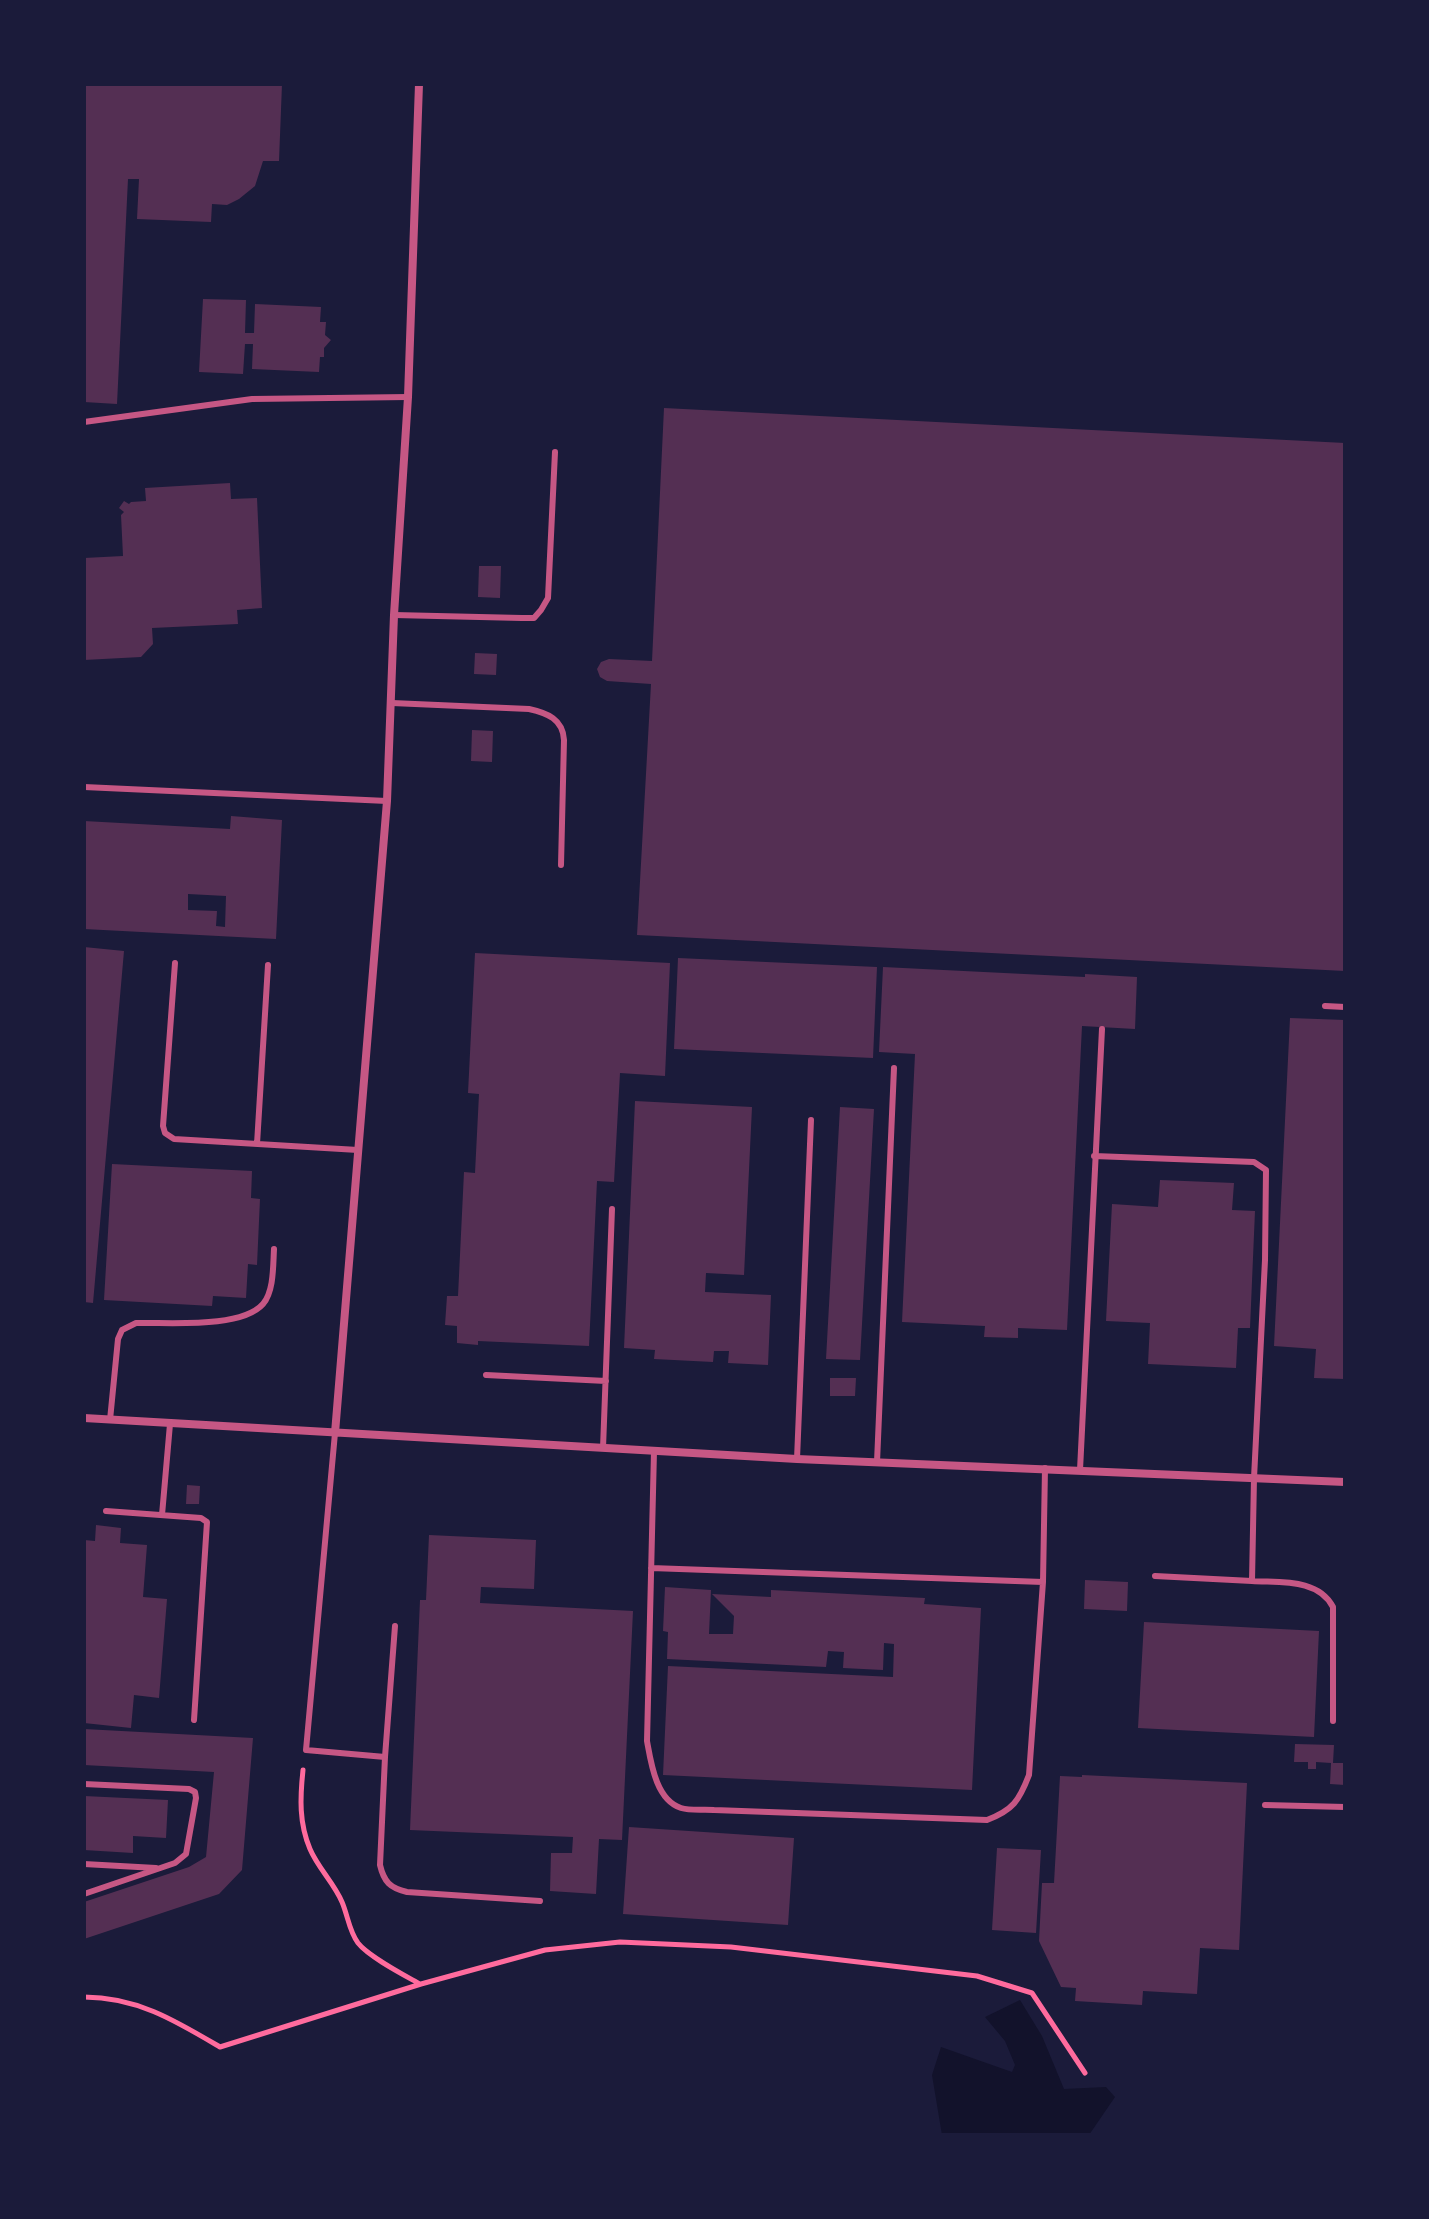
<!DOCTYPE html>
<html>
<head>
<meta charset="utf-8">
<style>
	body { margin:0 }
	#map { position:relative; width:1429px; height:2219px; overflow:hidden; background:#1b1b3a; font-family:"PT Sans",sans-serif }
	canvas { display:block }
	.frame { position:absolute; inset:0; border:86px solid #1b1b3a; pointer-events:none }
</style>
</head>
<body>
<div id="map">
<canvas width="1429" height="2219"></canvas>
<div class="frame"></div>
</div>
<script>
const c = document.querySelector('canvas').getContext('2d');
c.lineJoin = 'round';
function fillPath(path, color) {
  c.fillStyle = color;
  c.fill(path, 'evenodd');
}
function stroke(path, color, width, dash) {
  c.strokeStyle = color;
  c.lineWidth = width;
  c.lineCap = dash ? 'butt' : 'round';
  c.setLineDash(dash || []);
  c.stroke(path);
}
const water = new Path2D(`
	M1020 2000 1042 2036 1064 2089 1106 2087 1115 2097 1089 2135H942L932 2075 941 2047 1012 2072 1015 2065 1005 2041 985 2017Z`);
const building = new Path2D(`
	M84 84H282L279 161H263L255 186 239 199 227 205 212 204 211 222 137 219 139 179H128L117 404 84 402Z
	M203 299 246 300 245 333H254L255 304 321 307 320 322H326L325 335 331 340 324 348V357H320L319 372 252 369 253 344H245L243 374 199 372Z
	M664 408 1345 443V971L637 935 651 684 607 681 600 677 597 669 601 662 609 659 652 661Z
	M230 483 231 499 257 498 262 608 237 610 238 624 152 628 153 644 141 657 84 660V558L123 556 121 515 124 512 119 508 124 501 129 504 131 502 146 501 145 488Z
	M479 566H501L500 598 478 597Z
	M475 653 497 654 496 675 474 674Z
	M472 730 493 731 492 762 471 761Z
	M231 816 282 820 276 939 84 929V821L230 829ZM188 894 226 896 225 927 216 926 217 911 188 910Z
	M84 947 124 951 93 1303 84 1302Z
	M475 953 670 963 665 1076 620 1073 614 1182 597 1181 589 1346 478 1341V1345L457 1343V1326L445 1325 447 1296H458L464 1172 475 1173 479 1094 468 1093Z
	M678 958 877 967 873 1058 674 1049Z
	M883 967 1085 977V974L1137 977 1135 1029 1082 1026 1067 1330 1018 1328V1338L984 1337 985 1326 902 1322 915 1054 879 1052Z
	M1290 1018 1345 1020V1379L1314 1378 1316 1349 1274 1346Z
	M635 1101 752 1107 744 1275 706 1273 705 1292 771 1295 768 1365 728 1363 729 1351H714L713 1362 654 1359 655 1350 624 1348Z
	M840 1107 874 1109 860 1360 826 1359Z
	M112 1164 252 1171 251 1198 260 1199 257 1265 248 1264 246 1298 213 1296 212 1306 104 1300Z
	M1160 1180 1234 1183 1232 1210 1255 1211 1250 1328H1238L1236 1368 1148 1364 1150 1323 1106 1321 1112 1204 1158 1207Z
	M830 1378H856L855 1396H830Z
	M187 1485 200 1486 199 1504H186Z
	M96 1525 121 1528 120 1543 147 1545 143 1597 167 1599 159 1698 134 1695 131 1728 84 1723V1540L95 1541Z
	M429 1535 536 1540 534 1589 481 1587 480 1603 633 1611 622 1840 599 1839 596 1894 550 1891 551 1853H572L573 1837 410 1830 420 1600H426Z
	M1085 1580 1128 1582 1127 1611 1084 1609Z
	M665 1587 711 1590 709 1634H733L734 1616 712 1594 771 1597V1590L925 1598 924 1604 981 1608 972 1790 663 1775 668 1666 893 1677 894 1644 884 1643 883 1670 843 1668 844 1652 828 1651 826 1667 667 1659 668 1632 663 1631Z
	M1144 1622 1319 1631 1314 1737 1138 1728Z
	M84 1729 253 1738 242 1870 219 1894 84 1939V1902L189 1867 206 1857 214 1772 84 1765Z
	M1295 1744 1334 1745 1333 1763H1345V1785L1330 1784 1331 1763 1316 1762V1769H1308V1762H1294Z
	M1082 1775 1247 1783 1239 1950 1200 1948 1197 1994 1143 1991 1142 2005 1075 2001 1076 1988 1061 1987 1039 1941 1042 1883H1054L1060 1776 1082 1777Z
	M84 1796 168 1800 166 1838 133 1836V1853L84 1850Z
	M629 1827 794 1838 788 1925 623 1914Z
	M997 1848 1041 1850 1036 1933 992 1930Z`);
const path = new Path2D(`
	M303 1770C300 1798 299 1823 310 1849 318 1868 334 1883 342 1902 348 1916 349 1931 358 1943 369 1957 404 1975 420 1984
	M84 1997C137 1997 176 2021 220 2047L421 1984 545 1950 620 1942 731 1947 977 1976 1032 1993 1085 2073`);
const service = new Path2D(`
	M84 422 252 399 408 397
	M394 615 522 618H534L541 610 548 598 555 452
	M392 703 529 709C547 713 563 719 564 740L561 865
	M84 787 387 801
	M175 963 163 1126 165 1133 174 1139 358 1150
	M1325 1006 1345 1007
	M257 1144 268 965
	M1094 1156 1254 1162 1266 1170 1265 1260 1254 1478 1252 1581 1155 1576
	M486 1375 606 1381
	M110 1420 118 1339 122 1330 136 1323C168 1322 241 1329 263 1304 274 1291 273 1266 274 1249
	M335 1433 306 1750 385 1757 395 1626
	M603 1448 612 1209
	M654 1451 647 1741C651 1763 656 1800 681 1808 691 1811 704 1809 714 1810L987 1820C1013 1810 1019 1801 1029 1775L1043 1582 1045 1468
	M797 1459 811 1120
	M877 1462 894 1068
	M1080 1470 1102 1029
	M106 1511 201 1518 207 1522 194 1720
	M162 1515 170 1424
	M651 1568 1043 1582
	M1252 1581C1280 1583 1318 1578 1333 1607V1721
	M385 1757 380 1865C384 1882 390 1888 407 1892L540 1901
	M84 1784 189 1789 195 1792 196 1798 186 1854 175 1863 84 1894
	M1265 1805 1345 1807
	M84 1864 156 1868`);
const minor = new Path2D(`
	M84 1418 797 1459 1345 1482
	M335 1433 387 801 394 615 408 397 419 84`);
fillPath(water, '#12122b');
fillPath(building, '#542f53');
stroke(path, '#ff6b9d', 5);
stroke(service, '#c65784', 6);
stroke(minor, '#c65784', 8);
</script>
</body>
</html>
